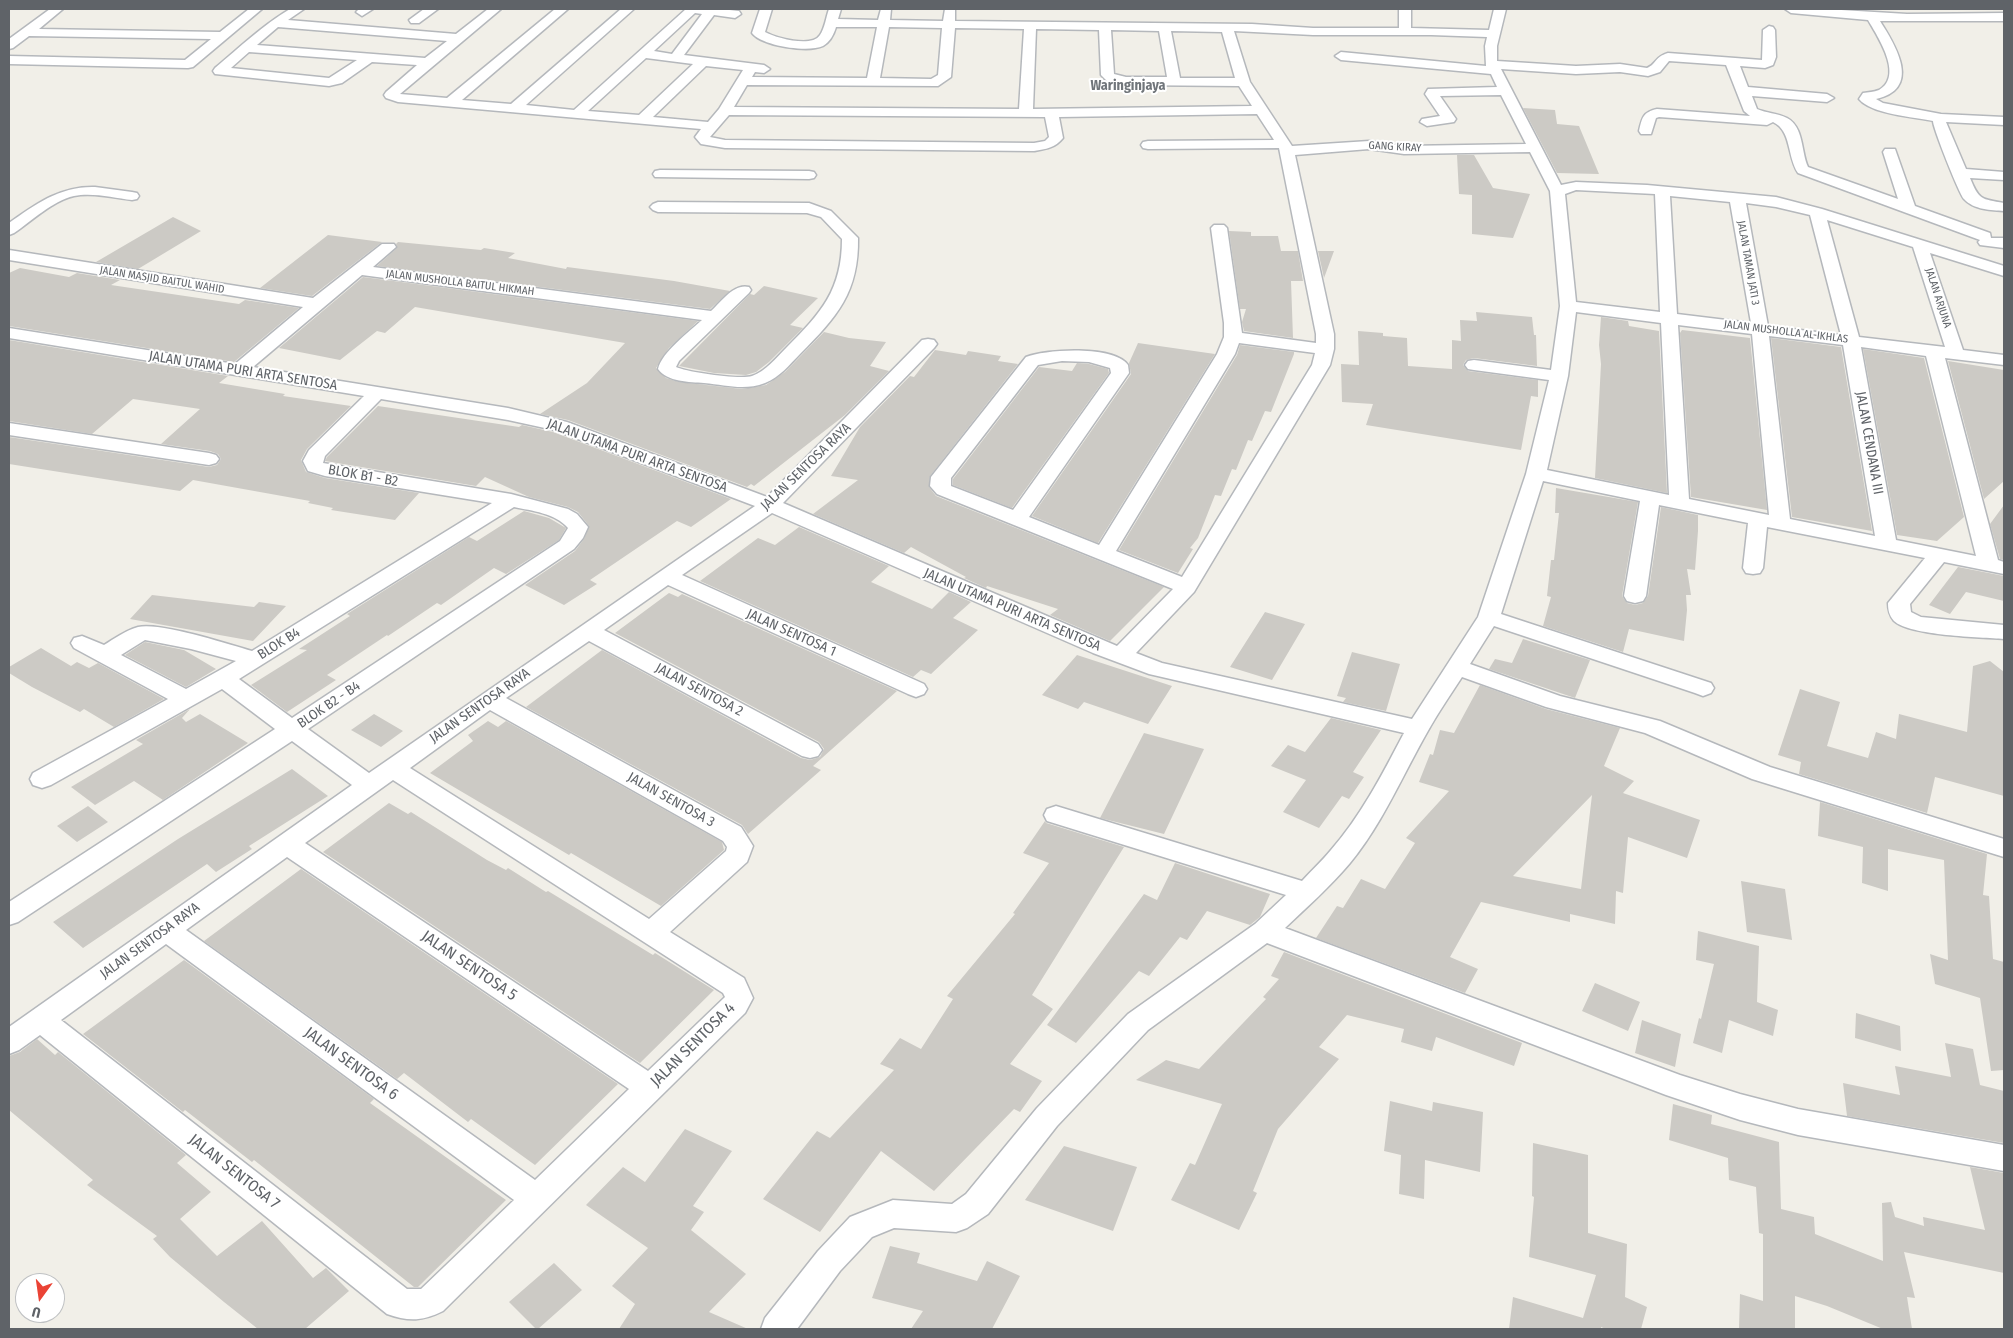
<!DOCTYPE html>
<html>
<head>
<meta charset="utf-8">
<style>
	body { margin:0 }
	#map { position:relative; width:2013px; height:1338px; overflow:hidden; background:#f1efe8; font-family:"Fira Sans Condensed",sans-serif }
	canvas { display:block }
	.frame { position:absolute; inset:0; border:10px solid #5f6368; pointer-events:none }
	.north { position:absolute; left:15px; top:1273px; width:50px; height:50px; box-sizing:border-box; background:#fff; border:1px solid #bfc1c3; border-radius:50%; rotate:194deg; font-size:14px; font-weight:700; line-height:20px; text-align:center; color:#5f6368 }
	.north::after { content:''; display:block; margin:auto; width:18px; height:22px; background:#ea4335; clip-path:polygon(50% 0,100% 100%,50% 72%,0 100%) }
</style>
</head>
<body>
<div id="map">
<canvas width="2013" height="1338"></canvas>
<div class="frame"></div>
<div class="north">U</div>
</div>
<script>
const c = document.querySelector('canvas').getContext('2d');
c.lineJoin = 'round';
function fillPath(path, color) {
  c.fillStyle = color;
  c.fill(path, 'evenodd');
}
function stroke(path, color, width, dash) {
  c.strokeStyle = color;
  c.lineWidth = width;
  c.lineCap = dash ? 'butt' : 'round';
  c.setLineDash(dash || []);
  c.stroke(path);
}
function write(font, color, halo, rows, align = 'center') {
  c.font = font + ' "Fira Sans Condensed",sans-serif';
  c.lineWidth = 4;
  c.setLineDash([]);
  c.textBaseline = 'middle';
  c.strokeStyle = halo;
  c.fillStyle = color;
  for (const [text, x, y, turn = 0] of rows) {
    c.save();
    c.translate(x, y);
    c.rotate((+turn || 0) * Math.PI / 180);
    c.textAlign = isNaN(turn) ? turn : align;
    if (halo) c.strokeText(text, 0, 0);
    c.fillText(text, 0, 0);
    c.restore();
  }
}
const building = new Path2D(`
	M1523 108 1555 110 1557 124 1579 126 1599 174 1557 173Z
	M1457 155H1474L1493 188 1530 194 1513 238 1472 234V195L1459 194Z
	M173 217 201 231 138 269 96 262Z
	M1229 231 1251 232V236H1278L1281 251H1298L1303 281H1291L1293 338 1244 331 1242 322 1246 309H1240Z
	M328 235 382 242 312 296 260 288Z
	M398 242 481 250 484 248 515 253 508 258 566 269 567 267 674 281 730 291 710 309 377 266 397 248 396 244Z
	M1318 251H1334L1324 278Z
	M20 268 69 277 77 273 120 280 111 285 239 304 245 300 299 308 234 362 9 326V273Z
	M363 277 698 321 669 348 656 368 666 378 679 382 742 389 766 385 785 372 824 332 849 338 886 342 870 366 889 371 845 415 754 486 751 484 747 487 568 420 540 414 587 383 625 343 415 307 385 333 377 331 340 360 279 348Z
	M764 286 818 298 790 325 803 328 769 362 756 372 746 375 714 373 679 366 750 294 754 295Z
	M1476 312 1532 317 1534 335H1536L1537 366 1474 358 1466 360 1463 365 1468 371 1538 380V397L1531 396 1521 450 1366 425 1373 404 1342 402 1341 364 1359 365 1358 331 1383 333V336L1407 338 1408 366 1452 369V340L1461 341 1460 320 1477 321Z
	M1601 317 1628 321 1629 326 1659 331 1667 493 1595 478 1601 364 1599 345Z
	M1682 330 1750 338 1767 510 1691 497 1680 333Z
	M1771 338 1841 347 1872 531 1792 517Z
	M9 340 228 376 219 383 285 394 283 396 351 406 307 449 301 460 306 472 325 478 419 493 395 520 331 510 333 508 308 503 310 501 193 480 180 491 9 464V437L209 467 217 465 221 459 218 454 210 451 161 444 200 409 133 399 92 434 9 421Z
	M1138 343 1215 354 1098 543 1032 516 1131 374 1129 363Z
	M1240 345 1294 352V354L1271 412 1265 411 1252 441 1248 440 1236 470 1232 469 1221 496 1215 495 1198 538 1190 548 1193 549 1178 573 1119 550 1237 355Z
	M1863 349 1924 358 1964 517 1937 541 1897 535Z
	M935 350 966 355 968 351 1001 356 998 361 1018 364 930 476 929 487 936 496 1164 587 1110 641 1050 615 1058 609 987 586 986 588 964 578 966 577 911 547 904 553 813 514 858 480 831 476 860 427 910 376 914 377Z
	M1948 361 2004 370V481L1984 499Z
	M1077 363 1089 364 1108 369 1109 373 1012 508 953 485V479L1039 367 1072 371Z
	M378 406 519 427 522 425 553 432 731 499 691 527 677 521 590 580 597 584 564 605 525 585 575 551 584 539 589 526 578 512 568 507 529 497 485 477 476 486 325 461 327 457Z
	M1556 488 1638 502 1622 596 1627 603 1635 605 1643 603 1648 596 1661 507 1698 515V531L1695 570 1687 569 1691 595H1686L1687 610 1684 641 1629 629 1623 652 1543 626 1551 597 1547 596 1551 560H1554L1559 513H1555Z
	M2004 505V560L2000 559 1990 524Z
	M524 511 549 518 566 528 559 540 506 574 494 568 441 605 437 603 388 636 387 635 327 675 336 680 287 712 251 685 307 650 299 649 350 616 347 614 469 537 477 541Z
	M799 527 889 566 871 582 932 609 949 592 971 602 953 618 978 630 931 674 921 670 913 677 700 581 758 538 775 545Z
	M1958 567 2004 576V601L1966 592 1950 614 1929 605Z
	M669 593 678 597 682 594 897 691 813 766 821 770 748 834 742 825 526 707 602 650 801 758 810 760 820 757 824 749 819 742 615 633Z
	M152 595 254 607 259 602 286 606 253 641 130 619Z
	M1265 612 1305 624 1272 680 1230 667Z
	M1523 639 1590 660 1575 698 1489 669 1495 659 1512 663Z
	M145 642 184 650 216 669 186 687 125 655Z
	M41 648 71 666 77 662 89 668 98 663 164 699 114 727 84 709 80 712 32 687 9 673V667Z
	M1352 652 1400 664 1386 711 1343 702 1346 698 1337 696Z
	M1077 655 1172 686 1148 724 1084 702 1078 709 1042 695Z
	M1990 661 2004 672V796L1935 777 1927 813 1799 774 1801 762 1778 755 1800 689 1840 702 1827 746 1868 758 1876 732 1896 739 1899 714 1967 732 1973 666Z
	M1480 685 1546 709 1620 728 1604 766 1634 781 1623 793 1700 820 1687 858 1628 837 1623 893 1616 891 1615 924 1570 914V922L1481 902 1450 957 1478 969 1465 993 1316 938 1337 906 1343 908 1361 879 1385 889 1415 843 1406 838 1449 791 1419 782 1430 754 1433 755 1440 730 1454 733ZM1592 795 1581 889 1513 876Z
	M190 709 182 718 186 722 200 714 248 743 163 800 134 781 95 805 71 787 143 744 136 740Z
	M374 714 403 731 381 747 351 730Z
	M1331 718 1381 730 1353 772 1364 777 1349 799 1342 796 1319 828 1283 812 1306 780 1271 766 1288 745 1305 752Z
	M488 721 498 727 506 721 722 842 724 850 661 906 571 853 569 855 430 773 473 741 468 735Z
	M1144 733 1204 749 1164 834 1100 818Z
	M292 769 328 796 249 846 252 849 216 872 207 864 83 948 53 922 178 839Z
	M1820 802 1987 854 1983 895 1989 896 1993 959 2004 962V1070L1991 1071 1980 998 1935 984 1930 954 1948 960 1944 860 1888 849V891L1862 883 1863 847 1818 836Z
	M389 803 408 814 411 812 487 860 506 870 508 868 546 892 548 891 653 955 655 953 714 990 640 1063 323 852Z
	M88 806 108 822 77 842 57 826Z
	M1045 821 1046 823 1124 847 1032 995 1053 1009 1010 1064 1042 1081 1020 1112 1014 1109 934 1191 881 1151 820 1232 763 1199 817 1131 830 1138 894 1070 880 1064 900 1038 921 1049 953 999 947 996 1015 914 1013 913 1049 863 1023 853Z
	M1175 863 1270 894 1260 917 1250 925 1207 911 1187 940 1180 937 1149 976 1139 971 1076 1043 1047 1025 1144 894 1157 900Z
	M301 869 618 1084 535 1165 471 1119 468 1122 404 1073 397 1079 204 941Z
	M1741 881 1785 889 1792 940 1747 932Z
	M1698 931 1759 946 1757 1002 1778 1010 1773 1036 1729 1020 1722 1053 1693 1043 1699 1018 1701 1019 1714 964 1696 960Z
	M1284 952 1522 1043 1514 1066 1436 1037 1432 1051 1401 1042 1404 1029 1347 1015 1319 1047 1339 1059 1278 1129 1253 1191 1257 1193 1239 1230 1171 1200 1190 1163 1195 1165 1222 1104 1136 1080 1166 1060 1199 1069 1266 999 1263 997 1279 979 1271 976Z
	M184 960 374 1099 370 1103 506 1200 418 1287H414L254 1160 252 1162 185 1110 183 1112 83 1034Z
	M1595 983 1640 1002 1628 1031 1582 1011Z
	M1856 1013 1900 1026 1901 1051 1855 1038Z
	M1642 1020 1681 1034 1675 1067 1635 1053Z
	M37 1039 55 1055 58 1052 186 1155 177 1163 211 1192 180 1219 217 1256 262 1221 313 1278 326 1268 349 1291 305 1329H258L224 1302 170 1257 153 1239 157 1236 87 1185 93 1180 9 1110V1056L20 1052Z
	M1945 1043 1973 1049 1980 1085 2004 1091V1143L1847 1116 1843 1083 1900 1095 1895 1066 1951 1077Z
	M1390 1101 1432 1111 1433 1102 1483 1112 1480 1172 1425 1160 1424 1199 1399 1194 1401 1155 1384 1151Z
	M1673 1104 1712 1115 1711 1124 1779 1142 1781 1209 1814 1217 1815 1234 1883 1261 1882 1203 1891 1202 1895 1217 1924 1226 1923 1217 1985 1230 1970 1167 2004 1173V1273L1904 1252 1915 1298 1907 1297 1912 1329H1883L1827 1306 1795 1296V1329H1739L1740 1294 1763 1301V1234L1759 1233 1756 1187 1729 1180 1728 1158 1669 1140Z
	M685 1129 732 1151 693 1206 704 1212 691 1230 746 1274 709 1312 748 1329H619L635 1304 612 1286 648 1248 586 1205 623 1167 645 1182Z
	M1533 1143 1588 1155V1233L1627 1244 1625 1297 1647 1307 1641 1329H1606L1601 1327V1329H1509L1513 1297 1583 1318 1596 1275 1529 1257 1534 1197 1532 1196Z
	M1064 1146 1137 1167 1113 1231 1025 1200Z
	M890 1246 920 1253 917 1263 977 1281 987 1261 1020 1276 992 1329H911L923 1311 872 1298Z
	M554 1263 582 1290 538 1329H536L509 1302Z`);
const minor = new Path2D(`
	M50 9H63L39 29 220 32 249 9H262L193 67 188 68 9 64V56L185 60 211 39 29 36 13 48 9 49V39Z
	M290 9H304L288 20 456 34 488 9H501L400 94 447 98 555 9H568L462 100 511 104 621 9H634L526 105 574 110 686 9H720L739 11 741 14 735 18 714 15 684 55 764 65 770 69 764 73 755 72 752 77 867 78 877 27H836C834 34 830 42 823 46 808 53 762 46 752 33L760 9H772L765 32C776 38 812 48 820 35 825 28 826 17 829 9H841L838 19 878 20 881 9H891L890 20 943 21 945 9H955V21L1252 24 1313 28H1399V9H1411V28L1489 30 1494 9H1506L1497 46V61L1576 66 1620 64 1647 68C1657 64 1654 57 1668 53L1762 60 1763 30 1769 26 1773 27 1775 30 1776 57 1773 65 1765 68 1740 66 1748 87 1827 94 1834 98 1827 102 1752 96 1757 109C1766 113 1777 113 1787 118 1804 127 1801 152 1808 167L1898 199 1883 152 1885 149H1895L1915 206 1990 233 1991 238H2004V248L1980 245 1978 242 1980 240 1798 173C1787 157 1792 131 1773 122L1767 125 1659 117 1656 118 1651 134H1641L1639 131C1642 118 1643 112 1657 109L1750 116 1744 111 1726 65 1669 61 1660 72 1648 76 1620 72 1576 74 1501 69 1561 185 1576 182 1647 185 1776 197 1822 209 2004 266V276L1930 253 1963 350 2004 355V365L1945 358 1998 560 2004 562V574L1944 562 1910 604 1911 612 1921 617 2004 625V639C1981 637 1910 636 1894 621 1889 615 1888 610 1888 603L1925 558 1767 527 1763 568 1760 573 1753 574 1746 573 1743 568 1748 523 1659 505 1646 596 1643 601 1635 603 1627 601 1624 596 1640 501 1543 481 1501 614 1711 683 1714 688 1711 693 1703 696 1695 693 1494 626 1470 664 1560 696 1660 721 1770 767 2004 839V857L1752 779 1645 733 1546 707 1462 677C1451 694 1439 711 1429 729 1403 774 1383 823 1350 863 1330 887 1307 907 1285 928L1680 1075 1740 1094 1798 1109 2004 1145V1171L1798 1135 1740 1120 1666 1095 1267 943 1148 1030 1057 1126 988 1214 967 1228 956 1232 894 1228 872 1237 840 1271 797 1329H761L765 1318 818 1251 850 1217 893 1200 952 1204 966 1194 1037 1108 1128 1014 1255 924 1286 895 1047 821 1044 815 1047 809 1056 806 1302 881C1312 870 1322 861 1331 850 1361 816 1383 773 1404 733L1149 674 1093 653 772 513 682 575 924 684 927 689 924 694 916 697 908 694 668 585 604 630 818 744 822 750 818 756 810 758 802 756 589 641 506 698 741 827 753 846 747 862 670 932 744 978 753 998 745 1013 443 1311C423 1321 409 1322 387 1314L40 1035 19 1050 9 1054V1027L352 785 292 741 18 922 9 925V902L275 729 222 689 51 785 42 788 33 785 30 779 33 773 168 699 74 648 71 643 74 638 82 636 104 645C114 639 126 630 138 627 161 622 227 644 252 651L492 503 325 476 308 471 303 461 309 450 364 396 9 338V328L235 364 303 307 9 260V250L313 298 382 244H394L396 247 373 267 711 311C721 302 734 283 749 287L751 290 749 293 679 361 676 367C687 372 740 380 752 376 766 371 776 358 787 347 821 313 842 290 842 239L821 217 807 213 658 212 653 210 650 207 653 204 658 202 809 203 831 211 858 238C859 292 837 317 800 354 789 365 780 377 765 383 744 391 726 385 704 383 690 382 667 382 658 369 662 352 689 332 702 320L362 275 253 367 508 408 567 422 767 497 922 340 928 339 934 340 937 344 934 348 783 503 1117 646 1173 589 937 494 930 486 931 477 1026 357C1046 349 1114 345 1128 365L1129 373 1029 517 1099 545 1217 354 1224 337V323L1211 228 1214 225H1224L1227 228 1242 333 1316 343V334L1279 148 1148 149 1143 148 1141 145 1143 142 1148 141 1274 140 1257 114 1059 117 1063 138C1055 148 1046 149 1034 151L725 148 701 144 695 137 701 129 398 102 386 98 384 95 386 92 417 65 372 62 342 83 329 86 215 74 213 71 215 68C240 47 263 25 290 9ZM695 13 702 14 672 54 654 51ZM278 27 447 41 425 58 257 45ZM889 27 942 28 938 75 931 79 880 78ZM955 28 1024 29 1019 109 734 107 747 85 938 86 951 77ZM1036 29 1099 30 1101 75 1108 82 1126 85 1239 86 1252 106 1033 109ZM1111 30 1159 31 1167 77H1126L1114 74ZM1171 31 1222 32 1235 78H1180ZM1234 31 1313 35H1431L1487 37 1485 46 1486 66 1341 52 1335 56 1341 60 1491 74 1497 87 1428 89 1425 94 1440 116 1422 119 1420 122 1427 126 1454 122 1456 119 1440 96 1501 95 1526 144 1404 146 1369 141 1292 146 1250 82ZM249 52 357 60 329 78 231 68ZM646 58 693 64 639 115 588 111ZM706 66 743 70 719 109 708 122 653 117ZM729 115 1045 117 1049 137 1045 141 1034 143 725 140 710 137ZM1369 149 1404 154 1530 152 1550 191 1560 306 1551 370 1474 360 1468 361 1465 365 1468 369 1474 370 1549 380 1526 474 1478 617 1412 719 1162 663 1136 653 1194 592 1330 365 1334 349V334L1295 155ZM1576 190 1655 194 1660 312 1576 302 1565 194ZM1670 196 1730 202 1751 323 1677 314ZM1746 203 1776 207 1810 215 1841 335 1768 326ZM1827 220 1913 247 1945 347 1859 337ZM1576 312 1661 323 1669 495 1547 470 1568 376ZM1678 325 1752 334 1769 515 1689 499ZM1769 336 1843 345 1875 536 1790 519ZM1239 343 1315 353 1312 365 1182 577 1116 551 1235 354ZM1861 347 1926 356 1976 556 1896 540ZM1062 361 1089 362 1110 368 1111 373 1013 510 951 486V478L1038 365ZM381 399 508 420 554 430 755 506 369 773 308 729 574 549 583 538 588 527 577 514 568 509 511 494 323 463 325 456ZM514 507C532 511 555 513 568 528L560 541 292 718 239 679ZM145 640 191 649 236 661 186 689 121 655ZM490 710 723 841 727 847 726 851 649 919 410 768ZM393 780 723 993 725 997 648 1071 305 843ZM287 857 629 1089 535 1180 186 930ZM166 944 514 1200 421 1289H407L61 1020Z
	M359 9H373L362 16 356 12Z
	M424 9H438L419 23H411L409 20Z
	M1785 9H1825L1907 14 2004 13V21H1880C1896 46 1922 89 1876 99L1883 103 1941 114 2004 117V125L1946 122 1966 169 2004 172V180L1970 178C1979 200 1981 199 2004 203V211C1991 210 1974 210 1964 199 1959 193 1933 128 1933 121 1914 117 1871 114 1859 99L1863 93C1868 92 1874 92 1879 90 1904 76 1878 37 1868 20L1791 13Z
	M660 170 809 171 814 172 816 175 814 178 809 179 655 177 653 174 655 171Z
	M95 187 132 192 137 193 139 196 137 199 132 200C114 198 92 192 74 196 52 201 32 221 14 233L9 235V223C36 204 60 186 95 187Z
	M9 423 209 453 216 455 219 459 216 463 209 465 9 435Z`);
const farStreetnames = [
	["GANG KIRAY",1395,147,3],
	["JALAN TAMAN JATI 3",1748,263,80],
	["JALAN MASJID BAITUL WAHID",162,280,9],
	["JALAN MUSHOLLA BAITUL HIKMAH",460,283,7],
	["JALAN ARJUNA",1938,298,72],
	["JALAN MUSHOLLA AL-IKHLAS",1786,332,7]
];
const farQuarternames = [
	["Waringinjaya",1128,86]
];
const streetNames = [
	["JALAN UTAMA PURI ARTA SENTOSA",243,371,9],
	["JALAN CENDANA III",1869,443,80],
	["JALAN UTAMA PURI ARTA SENTOSA",637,456,20],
	["JALAN SENTOSA RAYA",806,467,-44],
	["BLOK B1 - B2",363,476,10],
	["JALAN UTAMA PURI ARTA SENTOSA",1012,610,23],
	["JALAN SENTOSA 1",791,633,24],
	["BLOK B4",279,644,-32],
	["JALAN SENTOSA 2",699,690,28],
	["BLOK B2 - B4",329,705,-34],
	["JALAN SENTOSA RAYA",480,706,-35],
	["JALAN SENTOSA 3",671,800,29],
	["JALAN SENTOSA RAYA",150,941,-36]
];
const nearStreetnames = [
	["JALAN SENTOSA 5",469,966,34],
	["JALAN SENTOSA 4",693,1045,-45],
	["JALAN SENTOSA 6",351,1064,36],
	["JALAN SENTOSA 7",234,1172,38]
];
fillPath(building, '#cccac5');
stroke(minor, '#b5b8bc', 3);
fillPath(minor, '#fff');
write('11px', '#5f6368', '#fff', farStreetnames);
write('bold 14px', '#70757a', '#fff', farQuarternames);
write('14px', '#5f6368', '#fff', streetNames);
write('16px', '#5f6368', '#fff', nearStreetnames);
</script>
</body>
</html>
